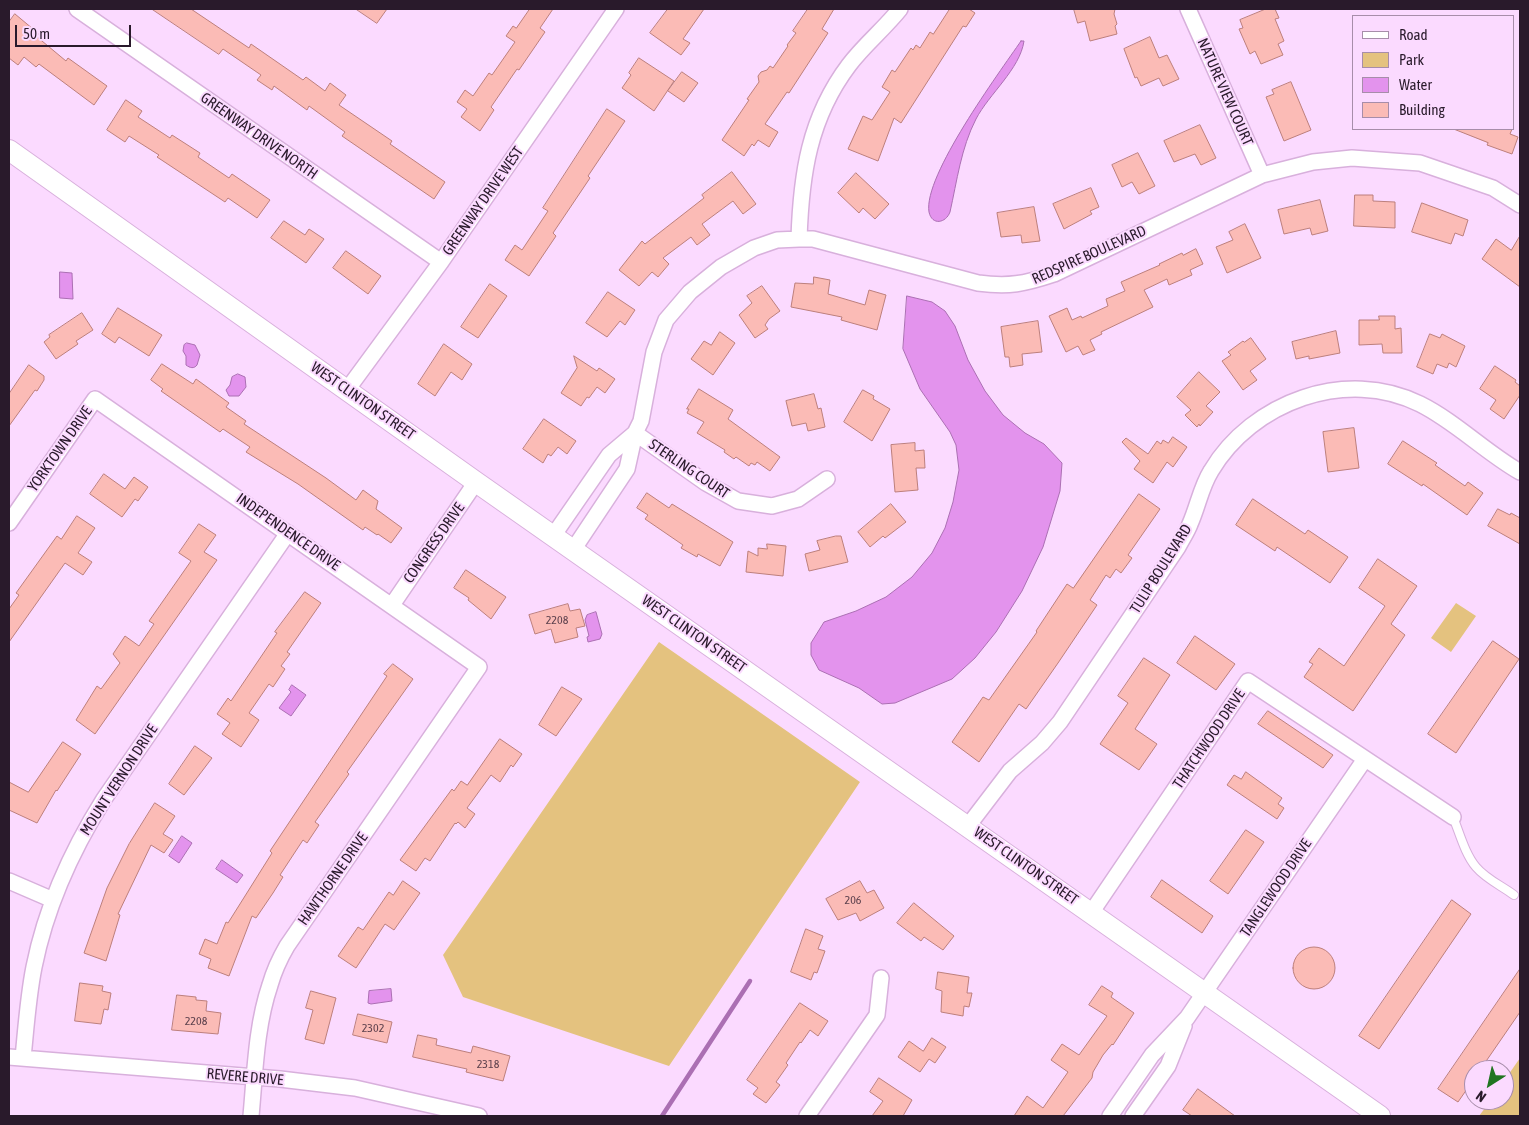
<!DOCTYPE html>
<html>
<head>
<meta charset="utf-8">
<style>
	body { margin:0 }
	#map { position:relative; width:1529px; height:1125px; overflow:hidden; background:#fbdaff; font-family:"Asap Condensed",sans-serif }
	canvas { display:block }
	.frame { position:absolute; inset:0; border:10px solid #291a2b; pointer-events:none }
	.legend { position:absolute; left:1352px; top:15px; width:162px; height:115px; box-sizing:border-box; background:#fbdaff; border:1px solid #a78daa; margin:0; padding:6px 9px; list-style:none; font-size:15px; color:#291a2b }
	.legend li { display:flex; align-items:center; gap:10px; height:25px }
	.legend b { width:25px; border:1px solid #a78daa }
	.north { position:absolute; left:1464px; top:1060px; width:50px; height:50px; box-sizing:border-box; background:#fbdaff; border:1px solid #a78daa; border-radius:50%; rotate:215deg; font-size:14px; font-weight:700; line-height:20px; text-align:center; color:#291a2b }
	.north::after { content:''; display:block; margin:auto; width:18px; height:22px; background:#207520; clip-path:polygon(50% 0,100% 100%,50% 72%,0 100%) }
	.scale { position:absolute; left:15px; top:25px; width:116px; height:22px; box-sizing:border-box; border:2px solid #291a2b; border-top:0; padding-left:6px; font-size:15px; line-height:18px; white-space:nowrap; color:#291a2b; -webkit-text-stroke:4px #fbdaff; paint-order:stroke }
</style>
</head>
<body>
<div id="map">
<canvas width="1529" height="1125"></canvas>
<div class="frame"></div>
<ul class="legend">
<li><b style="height:6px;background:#fff"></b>Road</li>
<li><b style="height:14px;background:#e4c27f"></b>Park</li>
<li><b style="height:14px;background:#e393ed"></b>Water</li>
<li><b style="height:14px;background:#fbbbb6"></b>Building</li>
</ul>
<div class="north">N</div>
<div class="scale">50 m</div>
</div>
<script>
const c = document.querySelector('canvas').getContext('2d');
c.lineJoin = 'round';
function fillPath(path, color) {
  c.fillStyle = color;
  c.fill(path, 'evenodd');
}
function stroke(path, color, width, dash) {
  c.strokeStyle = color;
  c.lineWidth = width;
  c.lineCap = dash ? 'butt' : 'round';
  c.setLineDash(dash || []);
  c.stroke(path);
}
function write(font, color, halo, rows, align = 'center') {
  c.font = font + ' "Asap Condensed",sans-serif';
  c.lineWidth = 4;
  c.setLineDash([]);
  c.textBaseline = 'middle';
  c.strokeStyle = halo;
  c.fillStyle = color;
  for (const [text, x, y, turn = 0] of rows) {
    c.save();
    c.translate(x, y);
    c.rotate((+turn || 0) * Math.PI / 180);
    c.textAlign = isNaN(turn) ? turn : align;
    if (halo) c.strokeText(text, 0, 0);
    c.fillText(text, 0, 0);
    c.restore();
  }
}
const green = new Path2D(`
	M1456 603 1476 616 1451 652 1431 638Z
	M659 642 860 782 669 1066 463 997 443 955Z
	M1520 1058V1116H1479L1491 1100H1504V1081Z`);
const water = new Path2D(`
	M1021 41H1024C1020 69 989 94 976 119 961 148 957 181 950 212 946 223 932 226 929 212 923 176 999 73 1021 41Z
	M60 272 72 273 73 299 60 298Z
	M907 296 932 302 945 311 955 326 968 360 985 391 1003 415 1025 433 1044 444 1062 463 1060 491 1043 547 1022 591 996 632 975 658 952 679 895 703 882 704 859 688 819 670 811 655V643L824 622 856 611 886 597 912 577 932 553 945 528 953 502 959 470 956 445 950 432 920 389 903 349Z
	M187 343 195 345 200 355 197 365C194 369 190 368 186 365V356L183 351 184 345Z
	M238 374 245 377 246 387 239 396H229L226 390 230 385 232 377Z
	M596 612 602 634 600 639 588 642 587 637 589 636 585 620 587 615Z
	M292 685 306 695 291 716 279 708 291 692 289 690Z
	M182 836 192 843 179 863 169 856Z
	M222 860 243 875 237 883 216 869Z
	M391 989 392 1001 371 1004 368 1003 369 991Z`);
const stream = new Path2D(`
	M662 1116 750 981`);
const building = new Path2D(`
	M152 9H191L249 48 251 44 303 80 306 77 325 91 330 83 346 95 339 105 392 141 390 144 445 182 434 199 342 136 345 132 309 106 307 110 274 86 272 90 257 80 261 75 223 49 219 54Z
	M356 9H387L377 23Z
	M530 9H553L540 28 545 32 519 70 517 69 491 107 494 110 480 131 461 117 467 109 457 102 465 90 473 96 489 73 492 75 515 42 506 36 513 26 516 28Z
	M668 9H704L683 39 690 43 681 55 650 33Z
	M808 9H834L822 29 828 33 789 93 787 92 765 124 778 132 769 147 758 140 754 146 752 144 744 156 722 140 749 100 747 99 759 82 758 76 761 72 767 70 770 66 773 68 788 46 787 45 796 33 793 31Z
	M950 9H969L975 13 966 27 963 26 901 123 894 118 878 161 848 149 863 116 872 120 890 92 882 87 892 70 895 72 911 48 913 50 916 45 920 48 930 32 933 34Z
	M1074 9H1115L1114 14 1117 24 1115 26 1117 34 1090 41 1085 21 1078 23Z
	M1266 9H1275L1279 18 1275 19 1284 41 1278 44 1283 55 1261 64 1255 51 1250 54 1239 29 1243 28 1240 20Z
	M15 14 39 34 36 36 66 61 68 58 107 86 94 105 39 64 36 67 24 57 18 65 9 58V22Z
	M1150 37 1159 58 1167 55 1179 79 1163 86 1159 78 1141 86 1137 77 1135 78 1124 49Z
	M639 58 674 81 654 111 622 88 631 75 629 73Z
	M682 72 698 83 684 102 668 91Z
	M1291 82 1311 130 1284 141 1266 97 1274 94 1272 90Z
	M126 100 142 111 138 117 170 138 172 135 200 153 198 157 229 178 232 174 270 200 257 218 228 198 225 202 157 157 159 155 129 136 125 142 107 130Z
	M607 109 625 121 588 176 590 178 553 233 556 236 529 276 505 260 515 245 522 250 548 211 543 208Z
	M1200 125 1216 158 1201 165 1195 154 1174 162 1164 141Z
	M1454 129H1512L1510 134 1518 137 1512 154 1487 145 1488 143Z
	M1138 153 1155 186 1139 194 1132 182 1122 187 1112 165Z
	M732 172 756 204 743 214 733 201 702 224 710 235 697 245 691 237 663 258 669 264 658 277 652 272 639 286 619 270 642 241 645 244 704 198 702 195Z
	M856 173 889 204 875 219 863 208 859 213 838 193Z
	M1091 188 1099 207 1090 211 1092 214 1064 229 1053 204Z
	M1355 195H1373V201L1395 202V228L1354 226Z
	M1320 200 1328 231 1312 235 1310 228 1284 234 1278 210Z
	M1422 203 1468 220 1463 236 1455 233 1451 244 1412 232Z
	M1034 207 1040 241 1022 243 1021 235 1001 237 997 213Z
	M284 221 305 235 309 229 324 239 306 263 271 238Z
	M1245 224 1261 258 1227 273 1216 247 1233 240 1229 232Z
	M1520 236V287L1482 259 1496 239 1511 250Z
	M1196 249 1203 264 1190 270 1192 275 1169 285 1167 279 1144 290 1153 307 1101 332 1102 334 1090 340 1095 350 1083 355 1078 346 1066 352 1049 316 1067 308 1072 320 1081 316 1082 318 1108 306 1106 299 1125 291 1121 282 1160 265 1159 264 1182 253 1183 255Z
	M346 251 381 276 368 294 333 268Z
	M814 277 830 280 828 294 865 305 869 290 886 295 877 330 841 320 842 317 791 307 795 283 813 284Z
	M490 284 507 296 478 338 461 327Z
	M762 286 780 311 769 319 765 325 768 329 755 338 739 315 752 303 747 296Z
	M608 292 635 310 625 325 620 321 607 337 586 323Z
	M118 308 162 335 149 356 119 337 115 343 102 334Z
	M82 313 93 330 76 341 78 344 56 359 44 342 50 337 49 335Z
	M1379 316H1395V329L1401 328 1402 353H1383L1382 344 1359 345V320H1379Z
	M1038 321 1042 352 1022 354 1023 365 1010 367 1009 357H1005L1001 327Z
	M1336 331 1340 353 1309 359V356L1296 359 1292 342Z
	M720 332 735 343 713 375 691 359 704 341 711 345Z
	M1430 334 1440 338 1442 334 1465 346 1456 367 1449 363 1447 368 1437 364 1433 374 1417 367Z
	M1251 338 1266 359 1250 371 1257 380 1243 390 1222 361 1231 355 1228 352 1243 341 1244 342Z
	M444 344 472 364 462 380 451 372 435 396 418 384Z
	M574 356 597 371 599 368 615 379 605 393 597 387 589 398 587 397 581 406 561 393 577 368Z
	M162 364 193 384 196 379 229 403 226 407 246 421 244 424 326 478 356 500 363 490 378 501 376 509 402 528 391 543 378 534 377 535 365 527 363 530 298 484 246 452 250 447 223 429 220 432 161 391 163 389 151 380Z
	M29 365 44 376V380L37 391 35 390 9 426V394Z
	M1495 366 1516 380 1515 382 1520 386V395L1504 419 1490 409 1496 400 1480 389Z
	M1199 372 1220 392 1206 406 1213 412 1200 426 1199 424 1197 427 1185 415 1191 410 1177 397Z
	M699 389 733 410 728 419 780 457 770 471 757 462 755 465 751 463 749 466 736 457 734 459 724 452 725 450 697 433 704 422 687 413 689 409H687Z
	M863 390 874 396 873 399 890 409 872 441 844 422Z
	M814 394 818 409 821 408 825 427 808 431 806 423 792 426 786 401Z
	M544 419 576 441 567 454 558 447 551 456 548 454 543 463 523 449Z
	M1354 428 1359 468 1328 472 1323 432Z
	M1173 437 1187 447 1173 467 1167 462 1153 483 1134 469 1140 461 1122 442 1126 438 1148 454 1157 441 1161 444 1163 440 1168 443Z
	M1403 441 1437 463 1435 465 1465 486 1468 482 1483 493 1467 515 1423 484 1422 486 1388 464Z
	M915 443V451L924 450 925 468H916L918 490 895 492 891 445Z
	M104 474 125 489 134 477 148 487 138 501 135 499 122 517 90 494Z
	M647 493 669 508 672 504 733 542 720 566 698 554 697 557 681 548 683 545 645 519 648 515 637 508Z
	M1139 494 1160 509 1128 555 1132 558 1121 573 1116 569 1110 578 1106 575 1090 600 1097 605 1058 663 1026 709 1019 704 979 762 952 742 983 697 989 700 1037 632 1036 631 1067 584 1073 588Z
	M1253 499 1305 534 1308 530 1348 557 1330 583 1277 547 1275 551 1236 525Z
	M891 504 906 522 885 538 883 536 870 547 858 532Z
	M1498 509 1510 515 1511 513 1520 518V544L1488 526Z
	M77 516 95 528 78 553 92 562 83 575 65 563 9 642V609L19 595 16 593 57 536 61 539Z
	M199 524 216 535 204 552 217 560 95 734 76 720 97 686 101 689 120 663 113 654 125 636 139 646 154 624 149 621 191 561 179 553Z
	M836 536H841L848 562 809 571 805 554 820 550 817 541Z
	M767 544 786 546 783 576 746 572 748 551 758 556V548L767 549Z
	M1378 559 1417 586 1391 624 1405 635 1353 711 1304 677 1313 664 1309 662 1319 648 1344 666 1385 606 1359 588Z
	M466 570 506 597 491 619 468 600 469 598 454 588Z
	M305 592 321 603 287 652 290 654 281 666 285 669 273 687 269 684 249 713 259 720 241 747 222 734 230 723 217 714 228 698 231 701 277 633 275 632Z
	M568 604 570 611 580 609 585 626 576 628 578 637 555 643 551 629 535 634 529 615Z
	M1195 636 1235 664 1216 690 1177 663Z
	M1493 641 1519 659 1456 753 1428 734Z
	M1144 658 1170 675 1135 729 1157 744 1139 770 1100 744 1128 703 1118 696Z
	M393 664 413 679 347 772 349 774 315 822 319 825 307 843 303 840 280 875 283 877 273 893 256 918 252 916 229 976 208 968 211 959 199 954 205 939 217 944 226 922 228 923 272 853 270 851 387 676 384 674Z
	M562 687 582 699 556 736 539 725Z
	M1268 711 1333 755 1323 768 1258 724Z
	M500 739 522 754 513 767 511 765 500 782 491 775 467 808 475 814 465 828 458 822 456 824 455 823 430 861 425 858 416 871 400 860 452 789 454 791 461 781 467 785Z
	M63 742 81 754 57 791 56 790 37 823 9 810V782L28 792Z
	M195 746 212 758 184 795 169 784Z
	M1246 772 1282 798 1278 804 1284 808 1277 819 1227 785 1234 775 1241 779Z
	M155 803 175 816 163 834 173 840 164 853 151 845 118 914 120 915 106 961 84 953 107 888 129 844Z
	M1246 830 1264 842 1228 894 1210 881Z
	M1162 880 1213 916 1202 933 1151 897Z
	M403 881 420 893 394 930 385 924 356 968 338 956 358 927 363 930 389 892 393 895Z
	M860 881 867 893 874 890 884 908 860 921 856 913 838 920 826 899Z
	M1452 900 1471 914 1379 1049 1359 1036Z
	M914 903 954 936 943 950 924 937 921 941 897 923Z
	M806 929 823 936 818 949 825 951 817 973 814 972 811 980 791 972Z
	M1293 968a21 21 0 1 1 42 0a21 21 0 1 1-42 0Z
	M1520 969V1012L1480 1070H1474V1079L1458 1102 1438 1089Z
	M938 972 969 977 967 993H972L969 1007 964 1006 963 1016 941 1012 942 991 936 989Z
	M80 983 103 986 102 991 111 993 108 1010 104 1009 101 1024 75 1021Z
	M1102 986 1113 993 1111 997 1134 1013 1113 1045 1112 1044 1103 1055 1093 1072 1092 1078 1063 1116H1014L1027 1096 1043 1108 1068 1072 1051 1060 1062 1044 1079 1055 1107 1016 1089 1005Z
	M311 991 336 998 324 1044 305 1039 313 1010 306 1008Z
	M177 995 196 997V1000L207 1001 206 1011 221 1013 218 1034 172 1030Z
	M800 1003 828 1021 818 1036 810 1030 801 1043 800 1042 786 1063 788 1065 776 1082 780 1085 766 1103 753 1094 758 1088 747 1080Z
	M358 1014 392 1022 387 1043 353 1035Z
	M418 1035 437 1039 436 1045 471 1053 473 1046 510 1056 503 1081 466 1072 467 1069 413 1057Z
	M932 1038 946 1047 935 1063 929 1059 920 1072 898 1057 909 1041 923 1051Z
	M879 1078 912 1100 903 1116H872L883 1101 870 1092Z
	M1198 1089 1235 1116H1192L1183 1110Z`);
const lane = new Path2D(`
	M1453 817C1460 834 1465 854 1476 867 1486 879 1502 886 1514 895`);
const street = new Path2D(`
	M77 9 441 262
	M1188 9 1262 175
	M799 239C801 175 809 118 849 65 864 45 884 29 900 9
	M347 390 441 262 616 9
	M635 433 706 483 738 501 772 506 798 499 827 479
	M9 523 95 399 479 667 287 946C280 958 274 971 270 985 256 1026 255 1073 251 1116
	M553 536 609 455 635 433
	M573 550 627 469 635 433 641 421 654 352 666 320 690 292 721 267 754 248 777 240 799 239H813L978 283C1009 287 1024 284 1054 274L1262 175 1313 162 1352 158 1420 163 1493 188 1520 205
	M392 605 476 482
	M968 826 1010 771 1042 743 1060 722 1178 547C1182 539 1187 532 1190 524 1198 506 1201 487 1211 471 1252 402 1346 367 1420 404 1456 422 1485 452 1520 472
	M9 881 53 900
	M1091 913 1248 681 1453 817
	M9 1057 280 1079 355 1088 479 1116
	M23 1058C26 1028 28 997 34 967 46 907 72 850 104 799L288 533
	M807 1116 877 1015 881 978
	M1110 1116 1152 1055 1187 1018 1365 759
	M1133 1116 1168 1066 1184 1026`);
const secondary = new Path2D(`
	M9 150 476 482 1380 1116`);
const numberNames = [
	["2208",557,620],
	["206",853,900],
	["2208",196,1021],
	["2302",373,1028],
	["2318",488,1064]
];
const streetNames = [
	["NATURE VIEW COURT",1225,92,66],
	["GREENWAY DRIVE NORTH",259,136,35],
	["GREENWAY DRIVE WEST",483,201,-55],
	["REDSPIRE BOULEVARD",1089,255,-24],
	["WEST CLINTON STREET",363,401,35],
	["YORKTOWN DRIVE",60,449,-55],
	["STERLING COURT",689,469,34],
	["INDEPENDENCE DRIVE",288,532,35],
	["CONGRESS DRIVE",434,543,-55],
	["TULIP BOULEVARD",1161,569,-58],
	["WEST CLINTON STREET",694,634,35],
	["THATCHWOOD DRIVE",1209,739,-56],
	["MOUNT VERNON DRIVE",119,780,-57],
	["WEST CLINTON STREET",1026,866,35],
	["HAWTHORNE DRIVE",333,879,-55],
	["TANGLEWOOD DRIVE",1276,888,-56],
	["REVERE DRIVE",245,1077,5]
];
fillPath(green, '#e4c27f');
fillPath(water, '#e393ed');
stroke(water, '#ab6fb3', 1);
stroke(stream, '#ab6fb3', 4.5);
fillPath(building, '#fbbbb6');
stroke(building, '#bc7f7c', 1);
stroke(lane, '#d8b0dc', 10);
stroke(street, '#d8b0dc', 18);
stroke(secondary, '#d8b0dc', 22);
stroke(lane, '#fff', 8);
stroke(street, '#fff', 15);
stroke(secondary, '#fff', 20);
write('12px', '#5e424e', null, numberNames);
write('15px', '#291a2b', '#fbdaff', streetNames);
</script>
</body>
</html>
